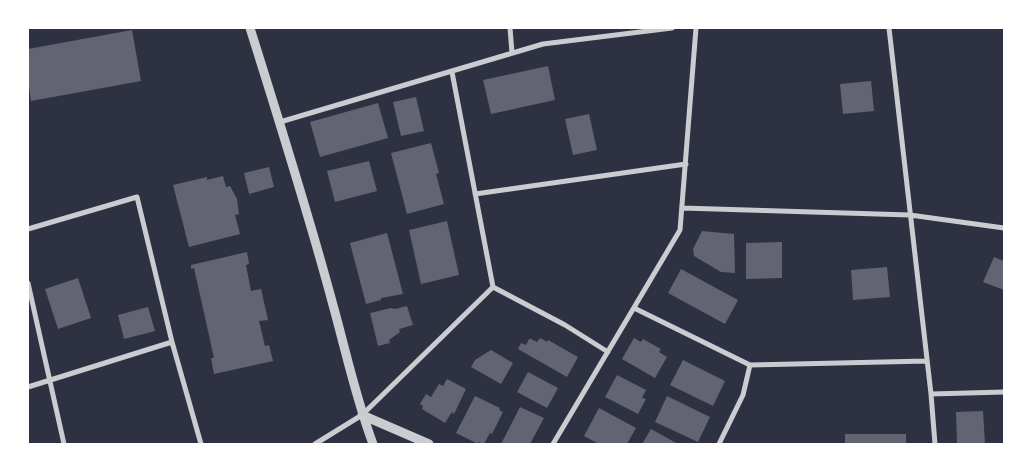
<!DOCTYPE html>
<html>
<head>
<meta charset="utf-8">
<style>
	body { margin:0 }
	#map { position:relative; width:1032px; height:472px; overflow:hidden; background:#2d3142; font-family:Poppins,sans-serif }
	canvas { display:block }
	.frame { position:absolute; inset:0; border:29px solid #fff; pointer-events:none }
</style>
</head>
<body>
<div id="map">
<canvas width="1032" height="472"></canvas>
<div class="frame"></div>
</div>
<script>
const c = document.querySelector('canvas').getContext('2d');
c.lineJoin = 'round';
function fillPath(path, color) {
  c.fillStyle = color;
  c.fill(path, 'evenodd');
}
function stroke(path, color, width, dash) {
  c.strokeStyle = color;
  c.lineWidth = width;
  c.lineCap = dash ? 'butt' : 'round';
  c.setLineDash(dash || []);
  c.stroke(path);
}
const building = new Path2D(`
	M132 30 141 81 31 101 28 81V49Z
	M548 66 555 100 491 114 483 80Z
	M871 81 874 111 843 114 840 84Z
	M416 97 424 131 401 136 393 102Z
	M378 103 388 138 320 157 310 122Z
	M589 114 597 150 573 155 565 119Z
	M431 143 439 173 436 174 444 204 407 214 391 153Z
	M369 161 377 191 335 202 327 171Z
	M269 167 274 187 249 194 244 173Z
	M223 176 226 187 230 186 237 199 239 214 235 215 240 234 189 247 173 185 207 177V180Z
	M447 221 459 275 421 284 409 230Z
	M702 231 734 234 735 273 721 272 694 256 693 249Z
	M387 233 403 294 381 298V300L366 304 350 243Z
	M782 242V278L746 279V243Z
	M247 252 249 264 246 265 251 291 261 289 268 320 259 321 265 346 269 345 273 361 214 374 211 358H214L194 268 191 269V265Z
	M994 257 1004 261V290L983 282Z
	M887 267 890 297 853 300 851 270Z
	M681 269 738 300 725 324 668 293Z
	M78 278 91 318 58 329 45 289Z
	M407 306 413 325 399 329 400 332 389 340 390 343 378 346 370 313 391 308 395 309Z
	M148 307 155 331 124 339 118 315Z
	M540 338 547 342 548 340 578 357 567 377 518 349 521 343 526 345 529 339H531L537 342Z
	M634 338 641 342 643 339 661 349 659 352 667 357 655 378 622 359Z
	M491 350 513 363 501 384 471 367 475 360Z
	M683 360 725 381 713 406 670 385Z
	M528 372 558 388 547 408 517 392Z
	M617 375 646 390 642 398 646 399 638 414 605 397Z
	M447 379 466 389 454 414 452 412 445 423 422 409 423 406 420 404 426 394 431 397 439 384 443 386Z
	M475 396 500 408 499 410 503 412 492 434 490 433 484 444 478 442V444L456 433Z
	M667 396 710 417 698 442 655 422Z
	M520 407 544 418 530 444H501Z
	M599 408 636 428 627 444H599L584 436Z
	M983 411 985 444H957L956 412Z
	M651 429 678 444H642Z
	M845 434H906V444H845Z`);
const minor = new Path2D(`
	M510 28 512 53
	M889 28 931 394 935 444
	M280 122 543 44 672 28
	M475 194 686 164
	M682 208 910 215 1004 228
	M28 229 137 197 172 342 201 444
	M28 283 64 444
	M493 287 565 325 608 352
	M634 308 750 365 927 361
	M28 387 172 342
	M931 394 1004 392
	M315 444 362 415 493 287 452 72
	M553 444 680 230 696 28
	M719 444 743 395 750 365`);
const tertiary = new Path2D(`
	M250 28C279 120 308 212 333 305 346 352 356 399 373 444
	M362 415 429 444`);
fillPath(building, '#626471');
stroke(minor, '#caccd0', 5);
stroke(tertiary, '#caccd0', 9);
</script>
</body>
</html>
